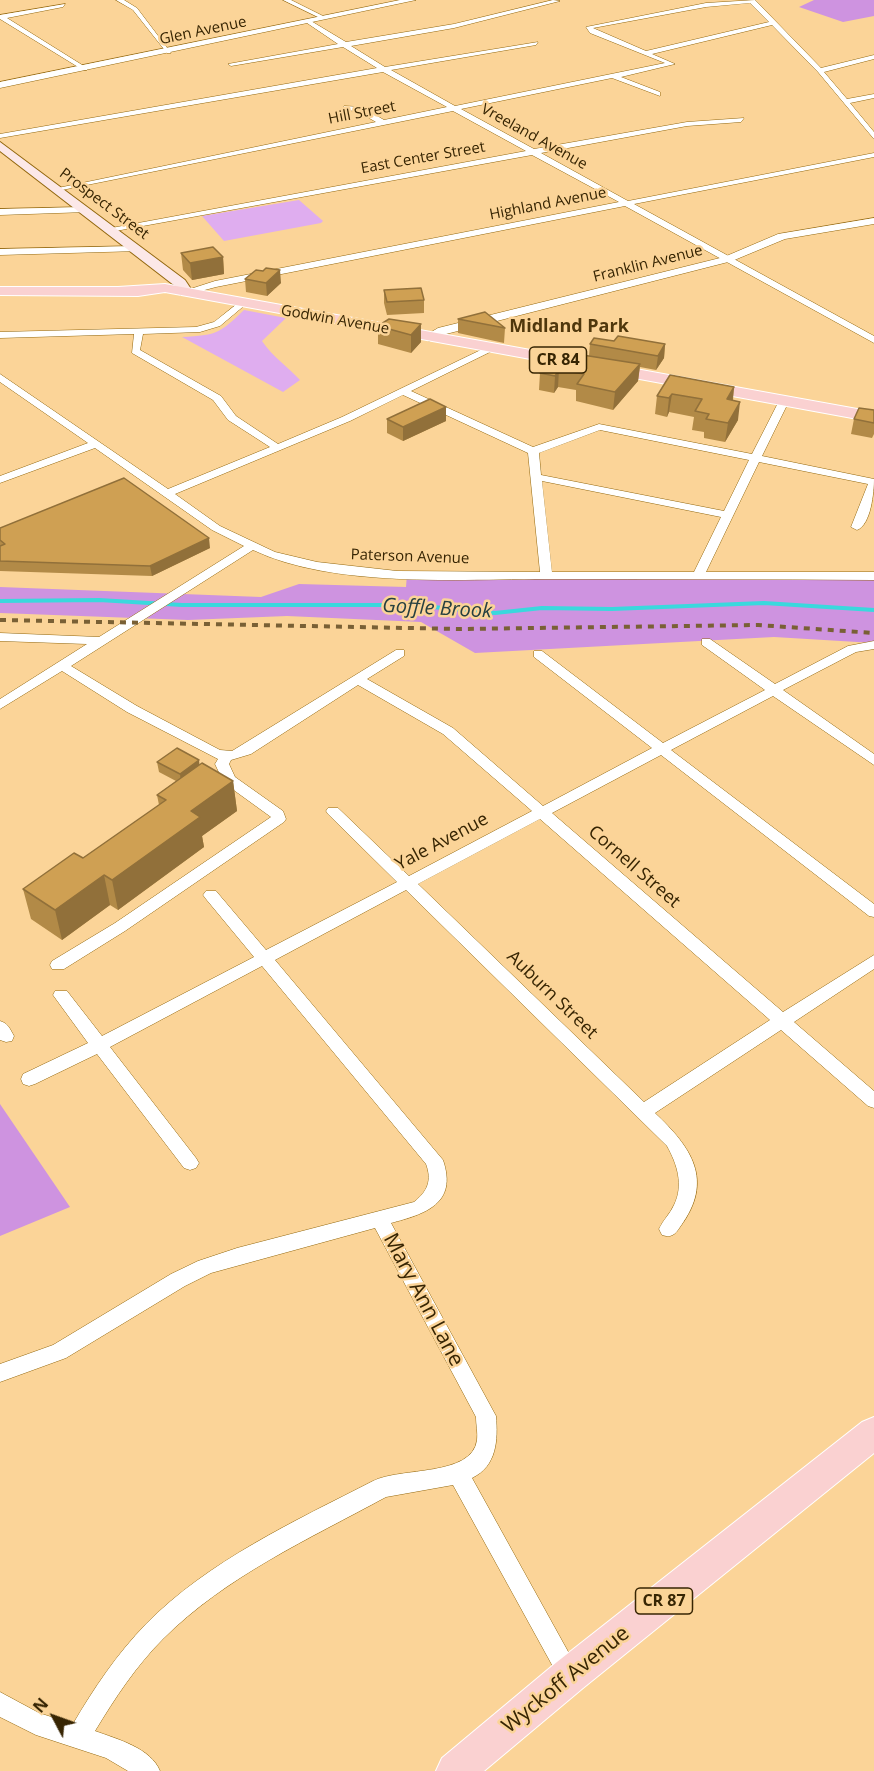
<!DOCTYPE html>
<html>
<head>
<meta charset="utf-8">
<style>
	body { margin:0 }
	#map { position:relative; width:874px; height:1771px; overflow:hidden; background:#fbd498; font-family:"Open Sans",sans-serif }
	canvas { display:block }
	.north { position:absolute; left:24px; top:1687px; width:60px; height:60px; -webkit-text-stroke:4px #fbd498; paint-order:stroke; rotate:311deg; font-size:16px; font-weight:700; line-height:24px; text-align:center; color:#372503 }
	.north::after { content:''; display:block; margin:auto; width:21px; height:27px; background:#372503; clip-path:polygon(50% 0,100% 100%,50% 72%,0 100%) }
</style>
</head>
<body>
<div id="map">
<canvas width="874" height="1771"></canvas>
<div class="north">N</div>
</div>
<script>
const c = document.querySelector('canvas').getContext('2d');
c.lineJoin = 'round';
function fillPath(path, color) {
  c.fillStyle = color;
  c.fill(path, 'evenodd');
}
function stroke(path, color, width, dash) {
  c.strokeStyle = color;
  c.lineWidth = width;
  c.lineCap = dash ? 'butt' : 'round';
  c.setLineDash(dash || []);
  c.stroke(path);
}
function write(font, color, halo, rows, align = 'center') {
  c.font = font + ' "Open Sans",sans-serif';
  c.lineWidth = 5;
  c.setLineDash([]);
  c.textBaseline = 'middle';
  c.strokeStyle = halo;
  c.fillStyle = color;
  for (const [text, x, y, turn = 0] of rows) {
    c.save();
    c.translate(x, y);
    c.rotate((+turn || 0) * Math.PI / 180);
    c.textAlign = isNaN(turn) ? turn : align;
    if (halo) c.strokeText(text, 0, 0);
    c.fillText(text, 0, 0);
    c.restore();
  }
}
const green = new Path2D(`
	M299 200 323 221 321 223 224 241 202 216Z
	M244 310 286 318 262 341C273 357 287 366 300 380L283 392 182 337C217 335 219 334 244 310Z`);
const forest = new Path2D(`
	M814 0H874V16L843 22 799 7Z
	M407 574 874 578V643L774 637 475 653 421 622 287 616 188 620 0 613V587L261 597 299 584 406 587Z
	M0 1104 70 1207 0 1236Z`);
const stream = new Path2D(`
	M0 601 99 600 182 605H412L495 613 542 608 612 609 764 603 874 610`);
const minor = new Path2D(`
	M116 0H124L137 8 171 53H167L133 10Z
	M283 0H291L327 18 322 19Z
	M553 0 560 1 454 28 351 46 385 67 538 42 536 45 391 70 455 106 665 63 590 33 586 27 706 3 755 0 821 68 874 55V59L824 72 847 99 874 94V98L850 103 874 132V139L818 72 772 25 652 54 675 64 621 77 660 92V96L612 78 461 109 534 149 687 122 744 118 741 122 687 126 541 153 628 201 874 153V157L634 204 874 336V343L625 206 216 287 186 295 181 292 215 281 619 202 532 155 110 232 106 229 526 151 453 111 57 191 53 189 376 122 357 111 341 110 344 106 362 107 384 120 447 107 383 72 0 138V134L377 68 343 47 231 66 228 64 338 44 307 23V21H311L346 42 454 24ZM750 3 769 22 646 51 593 28 706 7Z
	M65 4 63 7 7 18 87 68V70H83L0 19V15Z
	M84 207 88 210 87 212 0 215V209Z
	M136 246 140 249 139 251 0 255V249Z
	M242 300 245 301V305L220 326 200 332 143 334 140 350 221 396 236 416 278 444 342 417 491 345 494 346V350L411 391 533 447 599 424 752 454 779 401 784 398 789 401 762 456 874 479C874 492 871 525 857 530L851 527 868 484 759 462 706 572H874V580C765 579 655 579 546 579 458 579 333 588 253 550L71 666 137 706 220 750 232 751 396 650H404V656L367 679 453 728 543 806 652 748 534 657V651H542L663 743 765 690 702 645V639H710L775 684 848 646 874 641V649L856 652 783 690 874 754V765L773 696 671 750 874 904V917L869 916 661 755 552 813 783 1012 874 955V969L794 1022 874 1091V1108L868 1106 781 1030 655 1113C691 1147 715 1180 680 1227 675 1235 671 1238 662 1235L659 1229C663 1220 670 1214 674 1205 684 1185 677 1164 667 1146L406 890 275 960 443 1160C458 1204 425 1214 391 1223L496 1416C498 1440 497 1466 472 1478L581 1675 578 1683 570 1686 562 1683 453 1485 386 1497C309 1539 226 1576 163 1639 136 1666 115 1698 95 1731 117 1739 151 1748 160 1771H128L106 1758 36 1735 0 1717V1692L39 1713 73 1724C94 1688 117 1654 146 1624 208 1561 295 1521 373 1481 400 1467 472 1477 477 1440 478 1433 476 1425 476 1417L375 1228 211 1273 185 1286 66 1358 0 1382V1364L53 1345 171 1274 198 1261 237 1248 414 1202C428 1191 432 1180 426 1164L262 966 110 1047 196 1158 199 1163 196 1168 190 1170 184 1168 97 1054 35 1084 29 1086 23 1084 21 1079 23 1074 88 1043 53 995 55 991H67L102 1036 254 957 206 899 203 895 206 891H216L266 950 397 882 328 814 326 811 328 808H338L409 876 532 811 443 734 358 685 251 754 231 760 229 764 235 777 283 811 286 819 284 822 125 931 64 969H52L50 965 52 961 115 923 271 817 224 783 215 764 218 759 127 712 62 671 0 709V699L87 644 0 641V633L99 637 244 546 212 530 95 448 0 483V476L88 443 0 382V374L168 489 270 447 228 420 213 400 132 353 134 334 0 338V332L196 327 214 322ZM403 395 528 453 540 572 397 571 317 562 275 552 220 526 175 494 350 421ZM600 430 749 460 724 511 541 475 539 453ZM542 481 721 517 694 572H552ZM540 819 770 1020 644 1102 418 884Z
	M0 1021C8 1023 10 1029 14 1036L12 1041 6 1042 0 1040Z`);
const tertiary = new Path2D(`
	M400 0H416L0 88V82Z
	M874 218V224L785 239 732 261 446 334 429 341 423 337 438 328 724 257 778 234Z`);
const secondary = new Path2D(`
	M0 142 185 280 193 292 191 295H181L175 286 0 151Z`);
const primary = new Path2D(`
	M165 284 874 412V422L165 292 138 296 0 295V287H118Z
	M874 1417V1453L583 1688 484 1771H436L442 1758 557 1662 862 1422Z`);
const rail = new Path2D(`
	M0 620 459 629 758 625 874 633`);
const wall = new Path2D(`
	M181 253 223 257 224 274 192 280 183 270Z
	M263 271 281 283 267 296 246 292 245 279Z
	M384 290 424 300V313L387 315 384 303Z
	M389 319 421 342 411 353 378 344V326Z
	M458 319 505 328 504 343 458 333Z
	M614 341 665 344 664 358 656 370 640 367 638 381 613 410 576 401V390L558 387 554 393 539 390 540 373 589 356 590 344Z
	M670 375 734 387 733 400 738 420 725 442 704 438V432L692 430 694 417 669 412 667 417 655 414 657 396Z
	M874 410V434L872 438 851 434 854 419Z
	M387 419 446 421 403 441 387 433Z
	M0 528 210 548 152 576 0 571Z
	M157 762 200 765 233 781 237 811 202 836 204 847 118 910 110 905 62 940 31 919 23 889 83 858 159 805 157 795 176 781 159 772Z`);
const shadedWall = new Path2D(`
	M223 257 224 274 192 280 190 263Z
	M280 270 281 283 267 296 266 283Z
	M421 324V342L411 353V335Z
	M665 344 664 358 656 370 658 356Z
	M640 364 638 381 613 410 615 392Z
	M559 370 558 387 554 393 555 376Z
	M734 387 732 406 727 399Z
	M672 394 669 412 667 417 669 398Z
	M740 402 738 420 725 442 728 423Z
	M446 407V421L403 441V427Z
	M209 538 210 548 152 576 150 566Z
	M199 760 200 770 181 784 180 774Z
	M233 781 237 811 202 836 204 847 118 910 112 880 191 811Z
	M104 875 110 905 62 940 55 910Z`);
const building = new Path2D(`
	M213 247 223 257 190 263 181 253Z
	M266 268 280 270 266 283 245 279 256 270 263 271Z
	M421 288 424 300 387 302 384 290Z
	M485 312 505 328 458 319Z
	M389 319 421 324 411 335 378 326Z
	M618 336 665 344 658 356 590 344 594 338 614 341Z
	M557 351 640 364 615 392 577 384 584 374 559 370 555 376 540 373Z
	M670 375 734 387 727 399 740 402 728 423 706 419 709 414 695 411 702 399 672 394 669 398 657 396Z
	M430 399 446 407 403 427 387 419Z
	M859 408 874 410V423L854 419Z
	M124 478 209 538 150 566 0 561V546L5 544 0 540V528Z
	M177 748 199 760 180 774 157 762Z
	M202 763 233 781 191 811 200 817 112 880 104 875 55 910 23 889 74 853 83 858 166 800 157 795Z`);
const farStreetnames = [
	["Glen Avenue",203,31,-12],
	["Hill Street",362,113,-11],
	["Vreeland Avenue",534,137,29],
	["East Center Street",423,158,-10],
	["Prospect Street",104,204,37],
	["Highland Avenue",548,204,-11],
	["Franklin Avenue",648,264,-14],
	["Godwin Avenue",335,320,10],
	["Paterson Avenue",410,557,2]
];
const shields = [
	[558,360,57],
	[664,1601,57]
];
const shieldNames = [
	["CR 84",558,360],
	["CR 87",664,1601]
];
const farQuarternames = [
	["Midland Park",569,327]
];
const streetNames = [
	["Yale Avenue",442,842,-28],
	["Cornell Street",634,867,41],
	["Auburn Street",552,995,44]
];
const waterNames = [
	["Goffle Brook",437,609,3]
];
const nearStreetnames = [
	["Mary Ann Lane",423,1300,62],
	["Wyckoff Avenue",566,1680,-39]
];
fillPath(green, '#dfadef');
fillPath(forest, '#ce93e0');
stroke(stream, '#3ad8dd', 4);
stroke(minor, '#93680f', 1);
stroke(tertiary, '#93680f', 1);
stroke(secondary, '#93680f', 2);
stroke(primary, '#fff', 2);
fillPath(minor, '#fff');
fillPath(tertiary, '#fff');
fillPath(secondary, '#fce8e8');
fillPath(primary, '#fad1d1');
stroke(rail, '#796035', 4, [6, 6]);
fillPath(wall, '#b28a47');
fillPath(shadedWall, '#91703a');
fillPath(building, '#cfa053');
stroke(building, '#91703a', 1.5);
write('15px', '#372503', '#fbd498', farStreetnames);
for (const [x, y, w] of shields) {
  const box = new Path2D();
  box.roundRect(x - w / 2, y - 13, w, 26, 4.5);
  c.fillStyle = '#fbd498';
  c.fill(box);
  stroke(box, '#372503', 1.5);
}
write('bold 16px', '#372503', null, shieldNames);
write('bold 18px', '#4f370c', '#fbd498', farQuarternames);
write('18px', '#372503', '#fbd498', streetNames);
write('italic 20px', '#274041', '#fbd498', waterNames);
write('21px', '#372503', '#fbd498', nearStreetnames);
</script>
</body>
</html>
